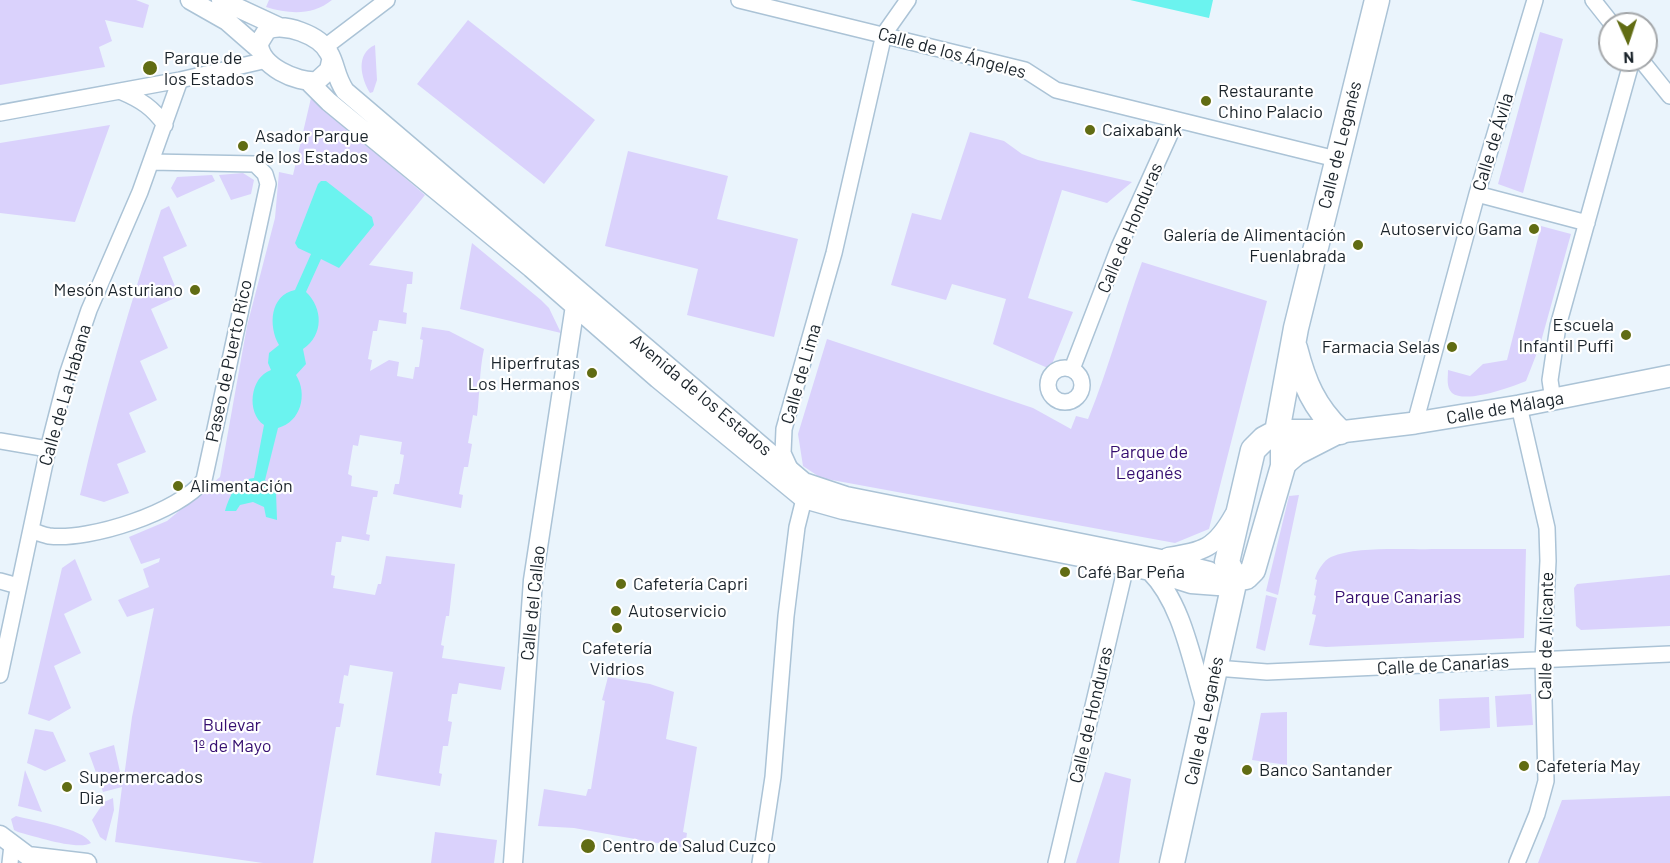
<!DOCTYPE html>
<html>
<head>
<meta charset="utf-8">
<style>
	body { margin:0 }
	#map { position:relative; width:1670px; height:863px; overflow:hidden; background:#eaf4fc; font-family:Barlow,sans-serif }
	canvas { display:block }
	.north { position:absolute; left:1598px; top:12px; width:60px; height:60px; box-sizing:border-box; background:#fff; border:2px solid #a4a7aa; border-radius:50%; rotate:177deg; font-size:16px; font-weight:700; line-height:24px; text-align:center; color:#1b242b }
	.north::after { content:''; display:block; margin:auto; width:21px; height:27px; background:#616c13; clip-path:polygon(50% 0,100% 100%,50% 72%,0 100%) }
</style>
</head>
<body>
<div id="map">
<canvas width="1670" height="863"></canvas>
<div class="north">N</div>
</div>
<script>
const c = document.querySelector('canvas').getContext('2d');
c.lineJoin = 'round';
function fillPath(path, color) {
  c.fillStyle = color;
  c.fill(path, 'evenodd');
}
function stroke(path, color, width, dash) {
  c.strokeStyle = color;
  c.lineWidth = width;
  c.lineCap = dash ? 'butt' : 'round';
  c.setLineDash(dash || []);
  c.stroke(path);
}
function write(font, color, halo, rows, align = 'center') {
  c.font = font + ' Barlow,sans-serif';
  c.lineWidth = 4.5;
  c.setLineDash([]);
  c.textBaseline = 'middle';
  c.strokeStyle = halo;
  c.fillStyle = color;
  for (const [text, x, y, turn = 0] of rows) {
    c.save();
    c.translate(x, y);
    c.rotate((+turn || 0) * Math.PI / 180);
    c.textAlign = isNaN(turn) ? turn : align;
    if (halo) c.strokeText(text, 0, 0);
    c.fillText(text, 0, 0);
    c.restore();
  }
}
const green = new Path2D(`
	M0 0H136L149 5 143 28 105 20 112 41 99 47 105 67 0 85Z
	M269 0H332C312 16 289 14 266 7Z
	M468 20 595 120 544 184 417 84Z
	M1540 32 1563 39 1523 193 1498 184Z
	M375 45 377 80 373 92 370 93C361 78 355 54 375 45Z
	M311 98 425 195 369 265 413 272 412 284H407L403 312 407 313 406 324 379 320 377 331H373L368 359 372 360 370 371 389 360 399 362 397 376 413 379 415 367H419L423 340 420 339 422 327 449 331 484 349C479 372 480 393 477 416L473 415 468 443 472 444 468 467H464L459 494 463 495 461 508 393 494 395 484H399L404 455 400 454 402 442 360 435 358 446 353 445 348 474 352 476 351 486 378 491 377 497H373L366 534 370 535 369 541 342 536 341 542H336L331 575 335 576 333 588 375 595 378 584H381L386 556 455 564 449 616H446L441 645 444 646 442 658 505 667 501 690 459 683 457 694H452L448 721 452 722 448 746H443L439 773 442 774 440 786 376 775 393 672 350 665 348 676 344 675 339 703 344 704 340 727H336L313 863H263L115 842 122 787 103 792 89 753 114 745 123 785 132 717 154 608 127 617 118 600 149 587 143 569 159 562 160 558 141 564 129 537 167 521 220 477 247 326 275 218 279 172 293 175Z
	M110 125 75 222 0 213V143Z
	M970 132 1004 141 1022 154 1038 160 1132 182 1107 203 1062 190 1028 298 1073 312 1050 369 993 344 1006 299 952 284 946 300 891 285 912 213 941 220Z
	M628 151 728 176 717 219 798 239 774 337 687 315 698 269 605 246Z
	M243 173 254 180 251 194 231 200 219 175Z
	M212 175 215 181 177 198 171 188 177 177Z
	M169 206 187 246 163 257 179 296 151 309 168 348 140 361 157 400 129 413 146 452 117 464 129 493 104 502 80 495C102 399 130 304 161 210Z
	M1541 226 1571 234 1540 345 1526 381C1511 387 1466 404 1452 393 1446 387 1448 378 1448 370L1470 376 1483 364 1507 360Z
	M472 243 541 300 549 308 561 333 460 309Z
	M1142 262 1267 301 1209 529 1175 543 821 478 803 466 798 434 827 339 1033 408 1071 429 1076 416 1088 419C1109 368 1123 314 1142 262Z
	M1299 495 1278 595 1266 591 1289 496Z
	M1432 549H1526L1524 638 1326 647 1309 645 1316 615 1312 614 1316 596 1314 595 1317 580 1315 579C1317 571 1324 560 1331 557 1358 546 1403 550 1432 549Z
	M75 559 92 600 64 614 81 653 54 666 71 708 49 721 28 714 62 568Z
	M1670 575V626L1581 630 1576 626 1574 588 1577 584Z
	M1266 595 1277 598 1265 651 1256 648Z
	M608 677 650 684 674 692 666 739 697 747 683 832 687 833 685 848 574 828 538 826 544 789 586 796 588 789H591L605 701 602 700Z
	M1531 694 1533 725 1497 727 1495 696Z
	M1489 697 1490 728 1440 731 1439 699Z
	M1287 712V765L1252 760 1261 713Z
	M35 729 53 732 66 761 45 771 27 763Z
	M25 770 42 812 18 806Z
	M1105 772 1131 779 1119 863H1076Z
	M1670 796V863H1538L1562 800Z
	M113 798 114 810 106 841 100 837 92 820 104 802Z
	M16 816C34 821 82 828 91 843 78 851 34 836 18 832L14 830 11 819Z
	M435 832 497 840 494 863H431Z`);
const water = new Path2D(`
	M1130 0H1213L1209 18Z
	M321 181H326L372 217 374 225 339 268 321 259 306 292C323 308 324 335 303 349L306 364 296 375C308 394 301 422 278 428L265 480 276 492 277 520 266 517 264 507 253 502 240 505 236 511H225C230 495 236 480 254 478L264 425C246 413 250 377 271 370L268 363 269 353 279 345C268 326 270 295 295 290L311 254 298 248 295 243 318 184Z`);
const minor = new Path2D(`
	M739 0 1025 70 1056 90 1336 159
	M1593 0 1612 24
	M325 47 387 0
	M1641 60 1670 96
	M122 92C141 100 153 108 165 125
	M0 113 180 80 267 60
	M1477 194 1587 223
	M1048 385a17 17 0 1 1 34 0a17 17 0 1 1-34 0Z
	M1072 369 1119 247 1176 121
	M1553 400 1550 380 1558 326 1632 60
	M1415 423 1477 194 1535 0
	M0 441 48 449
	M31 531C37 532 43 535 49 536 90 541 179 512 204 480L268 184 265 174 255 164 151 162
	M0 581 18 586
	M1216 668 1267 672 1670 654
	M0 675 48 449 67 375 89 310 140 192 180 80
	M10 863 12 845
	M760 863 773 777 786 616 797 527 804 499 783 453 784 429 834 253 884 34 908 0
	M1056 863 1126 566
	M1517 863 1537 814 1546 781 1543 660 1548 561 1547 528 1519 406`);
const tertiary = new Path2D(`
	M190 0 227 21 259 49
	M221 0 279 27
	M331 61 329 70 317 81C297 83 259 66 259 43L267 30C284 22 320 35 329 53 336 65 335 76 345 91L804 482 846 496 1161 559 1209 571 1233 587
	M309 82 329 102 531 268 658 379 804 499 843 510 1150 571 1191 584 1231 587
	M1168 557C1204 551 1215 549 1234 515
	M1150 571C1183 604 1192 663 1206 707
	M0 835 28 856 87 863
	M513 863 533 580 576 299`);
const secondary = new Path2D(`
	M1283 466 1297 454 1340 432 1415 423 1519 406 1670 376`);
const primary = new Path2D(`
	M1295 348C1304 383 1314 407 1340 432
	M1235 579 1246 577 1253 570 1283 466V448L1277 432 1296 328 1377 0
	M1172 863 1235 579 1227 562 1253 450 1264 439 1277 432H1340`);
const markers = [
	[150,68,8,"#616c13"],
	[1206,101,6,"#616c13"],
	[1090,130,6,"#616c13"],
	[243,146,6,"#616c13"],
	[1534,229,6,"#616c13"],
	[1358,245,6,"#616c13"],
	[195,290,6,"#616c13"],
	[1626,335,6,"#616c13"],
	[1452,347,6,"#616c13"],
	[592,373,6,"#616c13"],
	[178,486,6,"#616c13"],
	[1065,572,6,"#616c13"],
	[621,584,6,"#616c13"],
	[616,611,6,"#616c13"],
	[617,628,6,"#616c13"],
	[1524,766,6,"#616c13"],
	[1247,770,6,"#616c13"],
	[67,787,6,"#616c13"],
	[588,846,8,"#616c13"]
];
const streetNames = [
	["Calle de los Ángeles",952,53,15],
	["Calle de Ávila",1493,142,-73],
	["Calle de Leganés",1340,145,-76],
	["Calle de Honduras",1130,228,-67],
	["Paseo de Puerto Rico",229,361,-78],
	["Calle de Lima",801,374,-74],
	["Calle de La Habana",65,395,-74],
	["Avenida de los Estados",701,395,40],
	["Calle de Málaga",1505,408,-10],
	["Calle del Callao",533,603,-84],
	["Calle de Alicante",1546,636,-89],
	["Calle de Canarias",1443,665,-3],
	["Calle de Honduras",1091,715,-77],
	["Calle de Leganés",1204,721,-78]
];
const poiNames = [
	["Parque de",164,58],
	["los Estados",164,79],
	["Restaurante",1218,91],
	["Chino Palacio",1218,112],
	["Caixabank",1102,130],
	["Asador Parque",255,136],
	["de los Estados",255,157],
	["Autoservico Gama",1522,229,"right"],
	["Galería de Alimentación",1346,235,"right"],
	["Fuenlabrada",1346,256,"right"],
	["Mesón Asturiano",183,290,"right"],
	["Escuela",1614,325,"right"],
	["Infantil Puffi",1614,346,"right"],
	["Farmacia Selas",1440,347,"right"],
	["Hiperfrutas",580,363,"right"],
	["Los Hermanos",580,384,"right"],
	["Alimentación",190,486],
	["Café Bar Peña",1077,572],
	["Cafetería Capri",633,584],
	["Autoservicio",628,611],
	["Cafetería",617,648,"center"],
	["Vidrios",617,669,"center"],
	["Cafetería May",1536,766],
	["Banco Santander",1259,770],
	["Supermercados",79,777],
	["Dia",79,798],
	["Centro de Salud Cuzco",602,846]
];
const parkNames = [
	["Parque de",1149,452],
	["Leganés",1149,473],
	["Parque Canarias",1398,597],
	["Bulevar",232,725],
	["1º de Mayo",232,746]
];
fillPath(green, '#dad2fc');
fillPath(water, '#6bf3ef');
stroke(minor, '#abc3d6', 18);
stroke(tertiary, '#abc3d6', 21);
stroke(secondary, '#abc3d6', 24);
stroke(primary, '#abc3d6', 27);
stroke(minor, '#fff', 15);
stroke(tertiary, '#fff', 18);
stroke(secondary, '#fff', 21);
stroke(primary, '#fff', 24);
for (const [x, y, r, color] of markers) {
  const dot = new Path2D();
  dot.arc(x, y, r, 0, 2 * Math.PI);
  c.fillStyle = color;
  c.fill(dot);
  stroke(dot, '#fff', 2);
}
write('18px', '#1b242b', '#fff', streetNames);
write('18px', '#1b242b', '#fff', poiNames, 'left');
write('18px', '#360f70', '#fff', parkNames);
</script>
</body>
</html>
